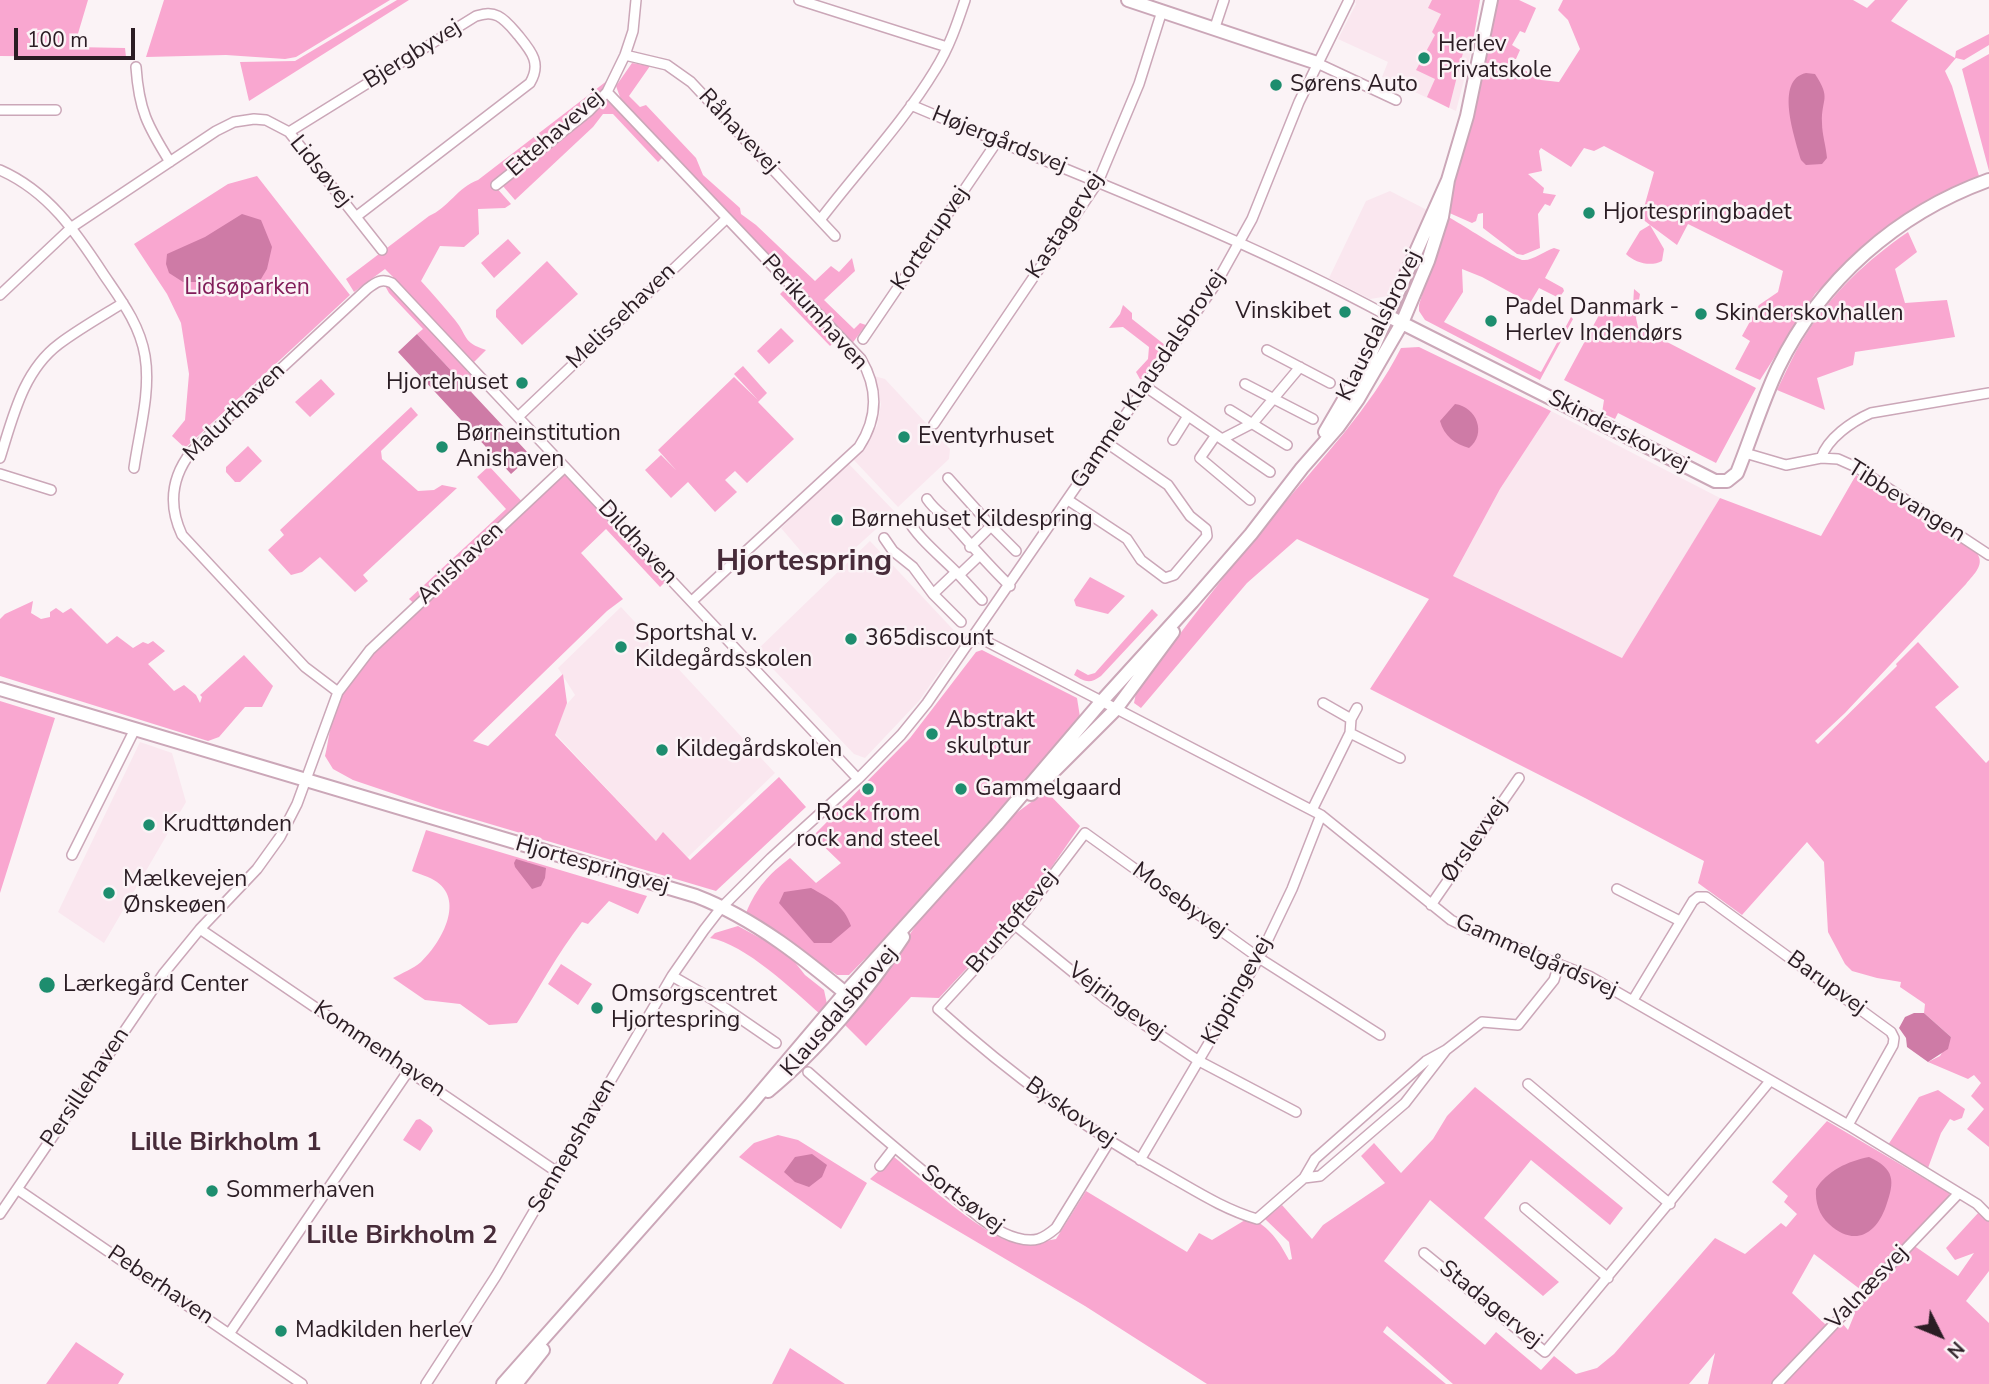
<!DOCTYPE html>
<html>
<head>
<meta charset="utf-8">
<style>
	body { margin:0 }
	#map { position:relative; width:1989px; height:1384px; overflow:hidden; background:#fbf3f6; font-family:"Nunito Sans",sans-serif }
	canvas { display:block }
	.north { position:absolute; left:1905px; top:1300px; width:70px; height:70px; -webkit-text-stroke:5px #fbf3f6; paint-order:stroke; rotate:133deg; font-size:19px; font-weight:700; line-height:28px; text-align:center; color:#2b1d24 }
	.north::after { content:''; display:block; margin:auto; width:24px; height:32px; background:#2b1d24; clip-path:polygon(50% 0,100% 100%,50% 72%,0 100%) }
	.scale { position:absolute; left:14px; top:28px; width:121px; height:32px; box-sizing:border-box; border:4px solid #2b1d24; border-top:0; padding-left:9px; font-size:21px; line-height:24px; white-space:nowrap; color:#2b1d24; -webkit-text-stroke:5px #fbf3f6; paint-order:stroke }
</style>
</head>
<body>
<div id="map">
<canvas width="1989" height="1384"></canvas>
<div class="north">N</div>
<div class="scale">100 m</div>
</div>
<script>
const c = document.querySelector('canvas').getContext('2d');
c.lineJoin = 'round';
function fillPath(path, color) {
  c.fillStyle = color;
  c.fill(path, 'evenodd');
}
function stroke(path, color, width, dash) {
  c.strokeStyle = color;
  c.lineWidth = width;
  c.lineCap = dash ? 'butt' : 'round';
  c.setLineDash(dash || []);
  c.stroke(path);
}
function write(font, color, halo, rows, align = 'center') {
  c.font = font + ' "Nunito Sans",sans-serif';
  c.lineWidth = 5;
  c.setLineDash([]);
  c.textBaseline = 'middle';
  c.strokeStyle = halo;
  c.fillStyle = color;
  for (const [text, x, y, turn = 0] of rows) {
    c.save();
    c.translate(x, y);
    c.rotate((+turn || 0) * Math.PI / 180);
    c.textAlign = isNaN(turn) ? turn : align;
    if (halo) c.strokeText(text, 0, 0);
    c.fillText(text, 0, 0);
    c.restore();
  }
}
const built = new Path2D(`
	M1355 0H1480L1471 53 1456 111 1382 77 1388 62 1338 39 1356 4Z
	M1390 191 1427 210 1389 296 1370 299 1329 278 1366 201Z
	M874 376 885 379 950 449 949 459 898 507 852 458 877 426 881 404Z
	M1551 411 1720 498 1623 659 1453 576 1500 489Z
	M847 462 895 512 823 577 781 528Z
	M870 541 962 639 919 701 865 758 854 754 756 651Z
	M621 607 775 773 688 857 657 842 548 726 575 695 558 668Z
	M140 742 172 753 186 802 104 943 58 912Z`);
const green = new Path2D(`
	M0 0H88L74 47 125 48 126 57 0 56Z
	M164 0H390L296 57 285 59 226 55 146 57Z
	M397 0H409L249 101 240 62 295 61Z
	M1432 0H1480L1471 53 1464 49 1449 108 1427 97 1435 79 1416 70 1435 35 1432 32 1441 14 1428 8Z
	M1494 0H1519L1536 8 1525 33 1520 31 1512 45 1520 50 1516 59H1512L1511 62 1541 80 1559 82 1580 49 1568 20 1558 10 1563 0H1853L1867 8 1875 0H1908L1891 21 1955 58 1956 51 1989 34V45L1964 60 1956 58 1945 71 1952 86 1979 176 1901 217 1832 277 1815 294 1760 380 1735 369 1750 341 1742 336 1759 305 1778 292 1783 271 1688 224 1677 245 1650 225 1664 249 1662 261C1651 267 1635 263 1626 254L1640 231 1650 225 1641 218 1654 172 1604 146 1594 151 1584 148 1571 167 1541 148 1539 151 1542 171 1528 174 1544 188 1543 193 1556 195 1550 206 1545 204 1538 214 1540 248 1523 255 1517 254 1483 228V213L1478 214 1476 221 1472 223 1445 211Z
	M1989 54V171L1962 69Z
	M632 63 650 66 629 96 640 107 646 105 696 158 703 175 740 208 741 214 756 225 815 281 831 266 839 272 852 258 855 271 824 300 854 329 860 323 866 325 851 345 621 100 616 86Z
	M608 80C592 115 526 159 494 185L511 204 505 208 478 209 479 234 464 247 440 246 421 281C433 294 444 307 455 320 468 336 462 342 486 350L474 362 486 375 471 392 417 334 423 329 389 293 384 284 393 277 385 269 354 292 346 279 429 216C448 208 458 187 478 180Z
	M609 98 665 155 658 162 613 114H603L593 127 515 200 502 185 590 117Z
	M257 176 350 295 185 448 172 436 185 420 189 374 181 323 167 294 134 244 228 184Z
	M1445 215C1457 221 1516 260 1523 260 1532 261 1545 251 1554 248L1560 250 1545 278 1563 288 1564 291 1559 298 1539 288 1530 303 1482 277 1462 269 1463 292 1444 322 1541 372 1571 317 1573 319 1540 380 1425 320 1419 311V305Z
	M1908 232 1917 252 1895 269 1905 303 1947 300 1955 337 1855 352 1853 365 1817 378 1825 410 1777 390C1786 372 1794 353 1805 336 1831 294 1867 260 1908 232Z
	M508 239 521 253 494 278 481 263Z
	M547 261 578 294 522 345 496 317V310Z
	M787 287 836 340 830 346 780 294Z
	M1634 289 1640 294 1636 318 1638 327 1756 388 1716 463 1618 413 1615 419 1602 413 1604 400 1564 380 1599 315 1623 314 1633 306Z
	M1123 305 1132 313V319L1165 345 1141 381 1136 372 1148 359 1149 347 1123 327 1109 328 1120 314Z
	M781 328 794 341 769 364 757 351Z
	M1419 347 1551 411 1500 489 1453 576 1622 658 1720 498 1821 536 1856 475 1976 552C1986 564 1974 574 1966 584L1845 713 1815 741 1818 744 1897 666 1896 664 1918 642 1959 687 1935 707 1986 763 1989 760V1147L1967 1129 1984 1109 1971 1096 1981 1083 1974 1075 1968 1079 1928 1062 1940 1056 1951 1037 1924 1013 1925 1004 1900 987 1901 982 1877 978 1852 971 1845 964 1828 932 1824 862 1807 842 1742 915 1698 883 1704 861 1585 798 1370 689 1429 599 1297 539 1247 583 1141 708 1134 703 1136 693C1181 631 1228 570 1278 511 1321 459 1370 409 1401 348Z
	M743 366 767 393 758 402 794 439 747 483 735 471 725 480 737 492 715 512 688 482 671 498 645 470 661 455 676 470 658 450 734 377 758 400 734 374Z
	M321 379 335 394 310 417 295 402Z
	M411 407 418 415 381 451 382 459 418 491 434 490 442 485 457 488 363 575 368 581 355 592 320 557 302 572 291 575 268 550 284 535 280 530Z
	M248 446 262 461 240 482H235L226 472V467Z
	M489 466 527 507 559 478 566 475 667 580 660 587 606 529 581 553 623 599 607 611 473 741 488 746 563 674 567 703 555 735 656 841 663 832 690 860 779 777 806 807 716 891 436 808 353 780 333 769 325 756C328 744 329 731 333 719 346 673 386 640 420 609L409 599 506 509 477 477Z
	M1090 577 1125 596 1108 614 1076 606 1074 600Z
	M33 601 31 613 41 619 50 617V612L56 608 63 613 71 608 107 644 117 636 133 648 143 642 148 644 153 641 165 651 148 664 174 691 184 685 196 695 200 703 202 697 200 695 244 655 273 686 262 707H245L219 737 208 741 0 676V619L5 614Z
	M1152 609 1158 615 1101 676C1090 684 1085 682 1074 675L1077 669 1088 675 1095 673Z
	M982 650 1077 698 1080 717 909 914 849 975H837L746 913C757 887 768 875 790 858L816 883 841 863 813 836 910 738 976 652Z
	M0 701 55 718 0 893Z
	M1044 789 1080 826 1024 907 939 998 911 997 866 1046 843 1023 892 961 926 910 1004 822 1034 800Z
	M426 830 647 896 638 914 609 901 588 924 582 922C557 954 539 989 517 1023L489 1025 460 1004 425 1000 393 978C402 973 413 969 421 962 440 944 465 902 437 882 430 877 419 874 412 871Z
	M738 926 771 944 794 961 805 975 824 990 827 1004 820 1014C793 990 745 944 710 938L715 933Z
	M561 964 592 984 578 1005 548 984Z
	M1475 1087 1623 1208 1610 1225 1531 1160 1484 1218 1559 1282 1543 1296 1430 1200 1384 1261 1485 1345 1496 1332 1541 1370 1554 1356 1576 1374 1597 1368 1614 1354 1715 1238 1745 1254 1781 1223 1786 1227 1797 1214 1784 1202 1788 1196 1772 1182 1827 1121 1949 1193 1950 1199 1910 1243 1958 1276 1974 1253 1955 1260 1946 1248 1979 1212 1989 1222V1271L1966 1301 1989 1323V1384H1708L1715 1353 1689 1384H1453L1387 1326 1383 1332 1446 1384H1207L1085 1306 870 1179 894 1157C920 1178 983 1236 1013 1242 1028 1245 1041 1242 1056 1239L1086 1191 1187 1252 1199 1233 1212 1240 1250 1217C1270 1228 1279 1241 1289 1260L1292 1259 1289 1242 1265 1219 1282 1205 1312 1239 1323 1225 1385 1183 1361 1156 1374 1143 1401 1173 1433 1139 1447 1116ZM1814 1254 1865 1293 1851 1309 1855 1313 1848 1330 1838 1318 1825 1324 1792 1293Z
	M1938 1090 1965 1109 1962 1118 1954 1121 1950 1119 1941 1133 1928 1168 1888 1145 1919 1097Z
	M420 1119 431 1127 433 1131 420 1151 403 1140 416 1120Z
	M778 1135 798 1140 867 1183 841 1229 739 1157 754 1143Z
	M76 1342 124 1374 118 1384H46Z
	M790 1348 845 1384H772Z`);
const water = new Path2D(`
	M1806 73 1815 74C1832 100 1821 98 1822 123 1822 134 1826 146 1827 158L1822 164 1806 165 1801 160C1795 138 1774 80 1806 73Z
	M242 214 261 220 272 247 267 269 258 284 246 293 223 294 199 282H183L169 273 166 264 167 254 205 237Z
	M417 334 531 456 511 474 398 352Z
	M1455 404C1477 407 1487 434 1469 448 1455 444 1444 436 1440 421Z
	M516 859 546 868 545 878 541 886 532 889 515 867 514 863Z
	M811 888C829 898 844 905 851 926L831 943H814L779 903 784 892Z
	M1914 1013H1924L1951 1037 1948 1049 1928 1062 1907 1047 1906 1038 1899 1028 1905 1017Z
	M812 1154 827 1165 822 1177 809 1187 795 1182 784 1172 795 1157Z
	M1869 1157C1895 1169 1895 1181 1886 1206 1876 1235 1854 1247 1829 1224 1819 1215 1815 1202 1816 1189 1827 1171 1848 1161 1869 1157Z`);
const street = new Path2D(`
	M799 0 947 47
	M1215 27 1224 0
	M625 55 667 65 691 82 835 236
	M1317 63 1396 100
	M136 67C139 110 147 125 170 162
	M607 92 861 359C878 388 878 418 859 447L692 601
	M911 105C1071 173 1235 233 1388 316
	M0 110H56
	M289 132 476 16C484 14 490 12 498 16 506 20 512 28 518 35 531 51 542 63 530 83L357 216
	M0 170C48 191 76 232 104 275 121 300 140 325 145 356 151 392 139 432 134 468
	M496 185 589 111 607 92 625 55 633 31 636 0
	M820 220C858 170 903 123 935 70 949 48 957 24 965 0
	M0 295 72 227 216 131 234 122 254 119 266 120 289 132 382 250
	M863 339 998 140
	M1267 350 1330 383
	M1245 384 1313 419
	M1146 387 1270 472
	M1230 410 1287 445
	M518 417 727 218
	M934 424 1098 182 1139 84 1162 11
	M1216 435 1200 458 1250 500
	M1222 439 1253 423 1300 367
	M1173 440 1188 416
	M1745 453 1786 465 1821 458 1838 459 1856 467 1989 555
	M0 458C13 417 23 371 59 344 79 329 102 316 123 303
	M1821 458C1828 438 1851 422 1871 413L1989 393
	M0 474 51 490
	M948 478 991 526 970 547
	M927 499C935 511 946 517 955 527 973 547 990 567 1010 586
	M1068 500 1127 539 1141 560 1165 578 1174 575 1207 536 1206 529 1190 516 1168 485 1107 443
	M907 518C917 538 943 558 959 575L979 556
	M991 526 1016 551
	M884 538 893 551 913 567 933 594 956 572
	M959 575 982 600
	M933 594 961 622
	M976 636 1321 815 1451 920 1469 929 1589 976 1848 1125 1977 1204 1989 1216
	M338 692 305 667 182 535C168 505 171 478 191 452L367 289C376 282 382 278 392 283L858 779
	M1323 703 1351 719
	M1350 733 1400 758
	M1312 810 1350 733 1351 719 1357 708
	M72 855 135 729
	M1617 889 1680 921
	M1431 905 1519 778
	M1015 925 1106 999 1199 1061 1296 1112
	M200 929 557 1172
	M672 976 712 999 776 1043
	M1633 1000 1693 901 1698 897H1706L1891 1032 1894 1038 1893 1045 1848 1125
	M1380 1035 1259 958 1085 833 1015 925 938 1009C1010 1074 1086 1130 1171 1177 1199 1193 1226 1210 1257 1219L1304 1178 1320 1176 1405 1103 1446 1050
	M808 1072C855 1114 902 1154 951 1194 970 1209 993 1232 1017 1238 1035 1243 1043 1239 1056 1228L1109 1142
	M1528 1084 1670 1204
	M1140 1160 1259 958 1292 889 1321 815
	M880 1166 894 1148
	M1304 1178 1315 1159 1426 1061 1446 1050 1482 1022 1518 1025 1554 980 1559 964
	M17 1189 302 1384
	M1525 1208 1608 1278
	M0 1214 164 973 200 929 257 869 280 837 297 804 338 692 370 650 565 467
	M1424 1253 1545 1352 1770 1081
	M229 1334 409 1070
	M426 1384 496 1276 672 976 704 930 721 908 771 858 858 779 901 735 927 703 1217 282 1252 219 1299 102 1349 0
	M1777 1384 1959 1193`);
const secondary = new Path2D(`
	M1128 0 1317 63
	M1388 316 1715 481H1727L1737 473C1751 438 1762 402 1778 368 1821 280 1897 213 1989 180
	M1325 432 1370 355 1448 180 1467 116 1491 0
	M0 689 696 896C756 919 806 960 855 1001
	M1031 794 1116 709 1173 632
	M768 1091C816 1052 869 989 903 937
	M503 1384 750 1105 845 993 997 824 1102 701 1192 602 1251 534 1302 468 1338 427 1358 399 1402 323 1428 261 1442 217 1448 180
	M516 1384 543 1350`);
const markers = [
	[1424,58,7,"#1d8d6e"],
	[1276,85,7,"#1d8d6e"],
	[1589,213,7,"#1d8d6e"],
	[1345,312,7,"#1d8d6e"],
	[1701,314,7,"#1d8d6e"],
	[1491,321,7,"#1d8d6e"],
	[522,383,7,"#1d8d6e"],
	[904,437,7,"#1d8d6e"],
	[442,447,7,"#1d8d6e"],
	[837,520,7,"#1d8d6e"],
	[851,639,7,"#1d8d6e"],
	[621,647,7,"#1d8d6e"],
	[932,734,7,"#1d8d6e"],
	[662,750,7,"#1d8d6e"],
	[868,789,7,"#1d8d6e"],
	[961,789,7,"#1d8d6e"],
	[149,825,7,"#1d8d6e"],
	[109,893,7,"#1d8d6e"],
	[47,985,9,"#1d8d6e"],
	[597,1008,7,"#1d8d6e"],
	[212,1191,7,"#1d8d6e"],
	[281,1331,7,"#1d8d6e"]
];
const poiNames = [
	["Herlev",1438,45],
	["Privatskole",1438,71],
	["Sørens Auto",1290,85],
	["Hjortespringbadet",1603,213],
	["Padel Danmark -",1505,308],
	["Herlev Indendørs",1505,334],
	["Vinskibet",1331,312,"right"],
	["Skinderskovhallen",1715,314],
	["Hjortehuset",508,383,"right"],
	["Børneinstitution",456,434],
	["Anishaven",456,460],
	["Eventyrhuset",918,437],
	["Børnehuset Kildespring",851,520],
	["Sportshal v.",635,634],
	["Kildegårdsskolen",635,660],
	["365discount",865,639],
	["Abstrakt",946,721],
	["skulptur",946,747],
	["Kildegårdskolen",676,750],
	["Gammelgaard",975,789],
	["Rock from",868,814,"center"],
	["rock and steel",868,840,"center"],
	["Krudttønden",163,825],
	["Mælkevejen",123,880],
	["Ønskeøen",123,906],
	["Lærkegård Center",63,985],
	["Omsorgscentret",611,995],
	["Hjortespring",611,1021],
	["Sommerhaven",226,1191],
	["Madkilden herlev",295,1331]
];
const streetNames = [
	["Bjergbyvej",413,55,-32],
	["Råhavevej",738,132,47],
	["Ettehavevej",556,134,-41],
	["Højergårdsvej",999,141,22],
	["Lidsøvej",320,172,51],
	["Kastagervej",1066,226,-57],
	["Korterupvej",931,239,-56],
	["Perikumhaven",814,313,48],
	["Melissehaven",622,317,-44],
	["Klausdalsbrovej",1380,326,-64],
	["Gammel Klausdalsbrovej",1149,380,-56],
	["Malurthaven",235,413,-44],
	["Skinderskovvej",1618,432,27],
	["Tibbevangen",1906,502,32],
	["Dildhaven",637,543,47],
	["Anishaven",461,564,-43],
	["Ørslevvej",1475,841,-55],
	["Hjortespringvej",592,866,16],
	["Mosebyvej",1179,901,36],
	["Bruntoftevej",1013,922,-50],
	["Gammelgårdsvej",1536,957,24],
	["Barupvej",1826,984,36],
	["Kippingevej",1238,991,-61],
	["Vejringevej",1116,1002,36],
	["Klausdalsbrovej",840,1012,-49],
	["Kommenhaven",379,1050,34],
	["Persillehaven",86,1088,-56],
	["Byskovvej",1070,1113,35],
	["Sennepshaven",573,1146,-60],
	["Sortsøvej",962,1200,37],
	["Peberhaven",160,1286,34],
	["Valnæsvej",1868,1288,-46],
	["Stadagervej",1490,1305,39]
];
const parkNames = [
	["Lidsøparken",247,288]
];
const quarterNames = [
	["Lille Birkholm 1",226,1144],
	["Lille Birkholm 2",402,1237]
];
const districtNames = [
	["Hjortespring",804,563]
];
fillPath(built, '#fae7ef');
fillPath(green, '#f9a7d0');
fillPath(water, '#ce7ba6');
stroke(street, '#cba7b8', 12);
stroke(secondary, '#cba7b8', 16);
stroke(street, '#fff', 9);
stroke(secondary, '#fff', 12);
for (const [x, y, r, color] of markers) {
  const dot = new Path2D();
  dot.arc(x, y, r, 0, 2 * Math.PI);
  c.fillStyle = color;
  c.fill(dot);
  stroke(dot, '#fbf3f6', 2.5);
}
write('23px', '#2b1d24', '#fbf3f6', poiNames, 'left');
write('23px', '#2b1d24', '#fbf3f6', streetNames);
write('23px', '#801d59', '#fbf3f6', parkNames);
write('bold 26px', '#472b39', '#fbf3f6', quarterNames);
write('bold 30px', '#472b39', '#fbf3f6', districtNames);
</script>
</body>
</html>
